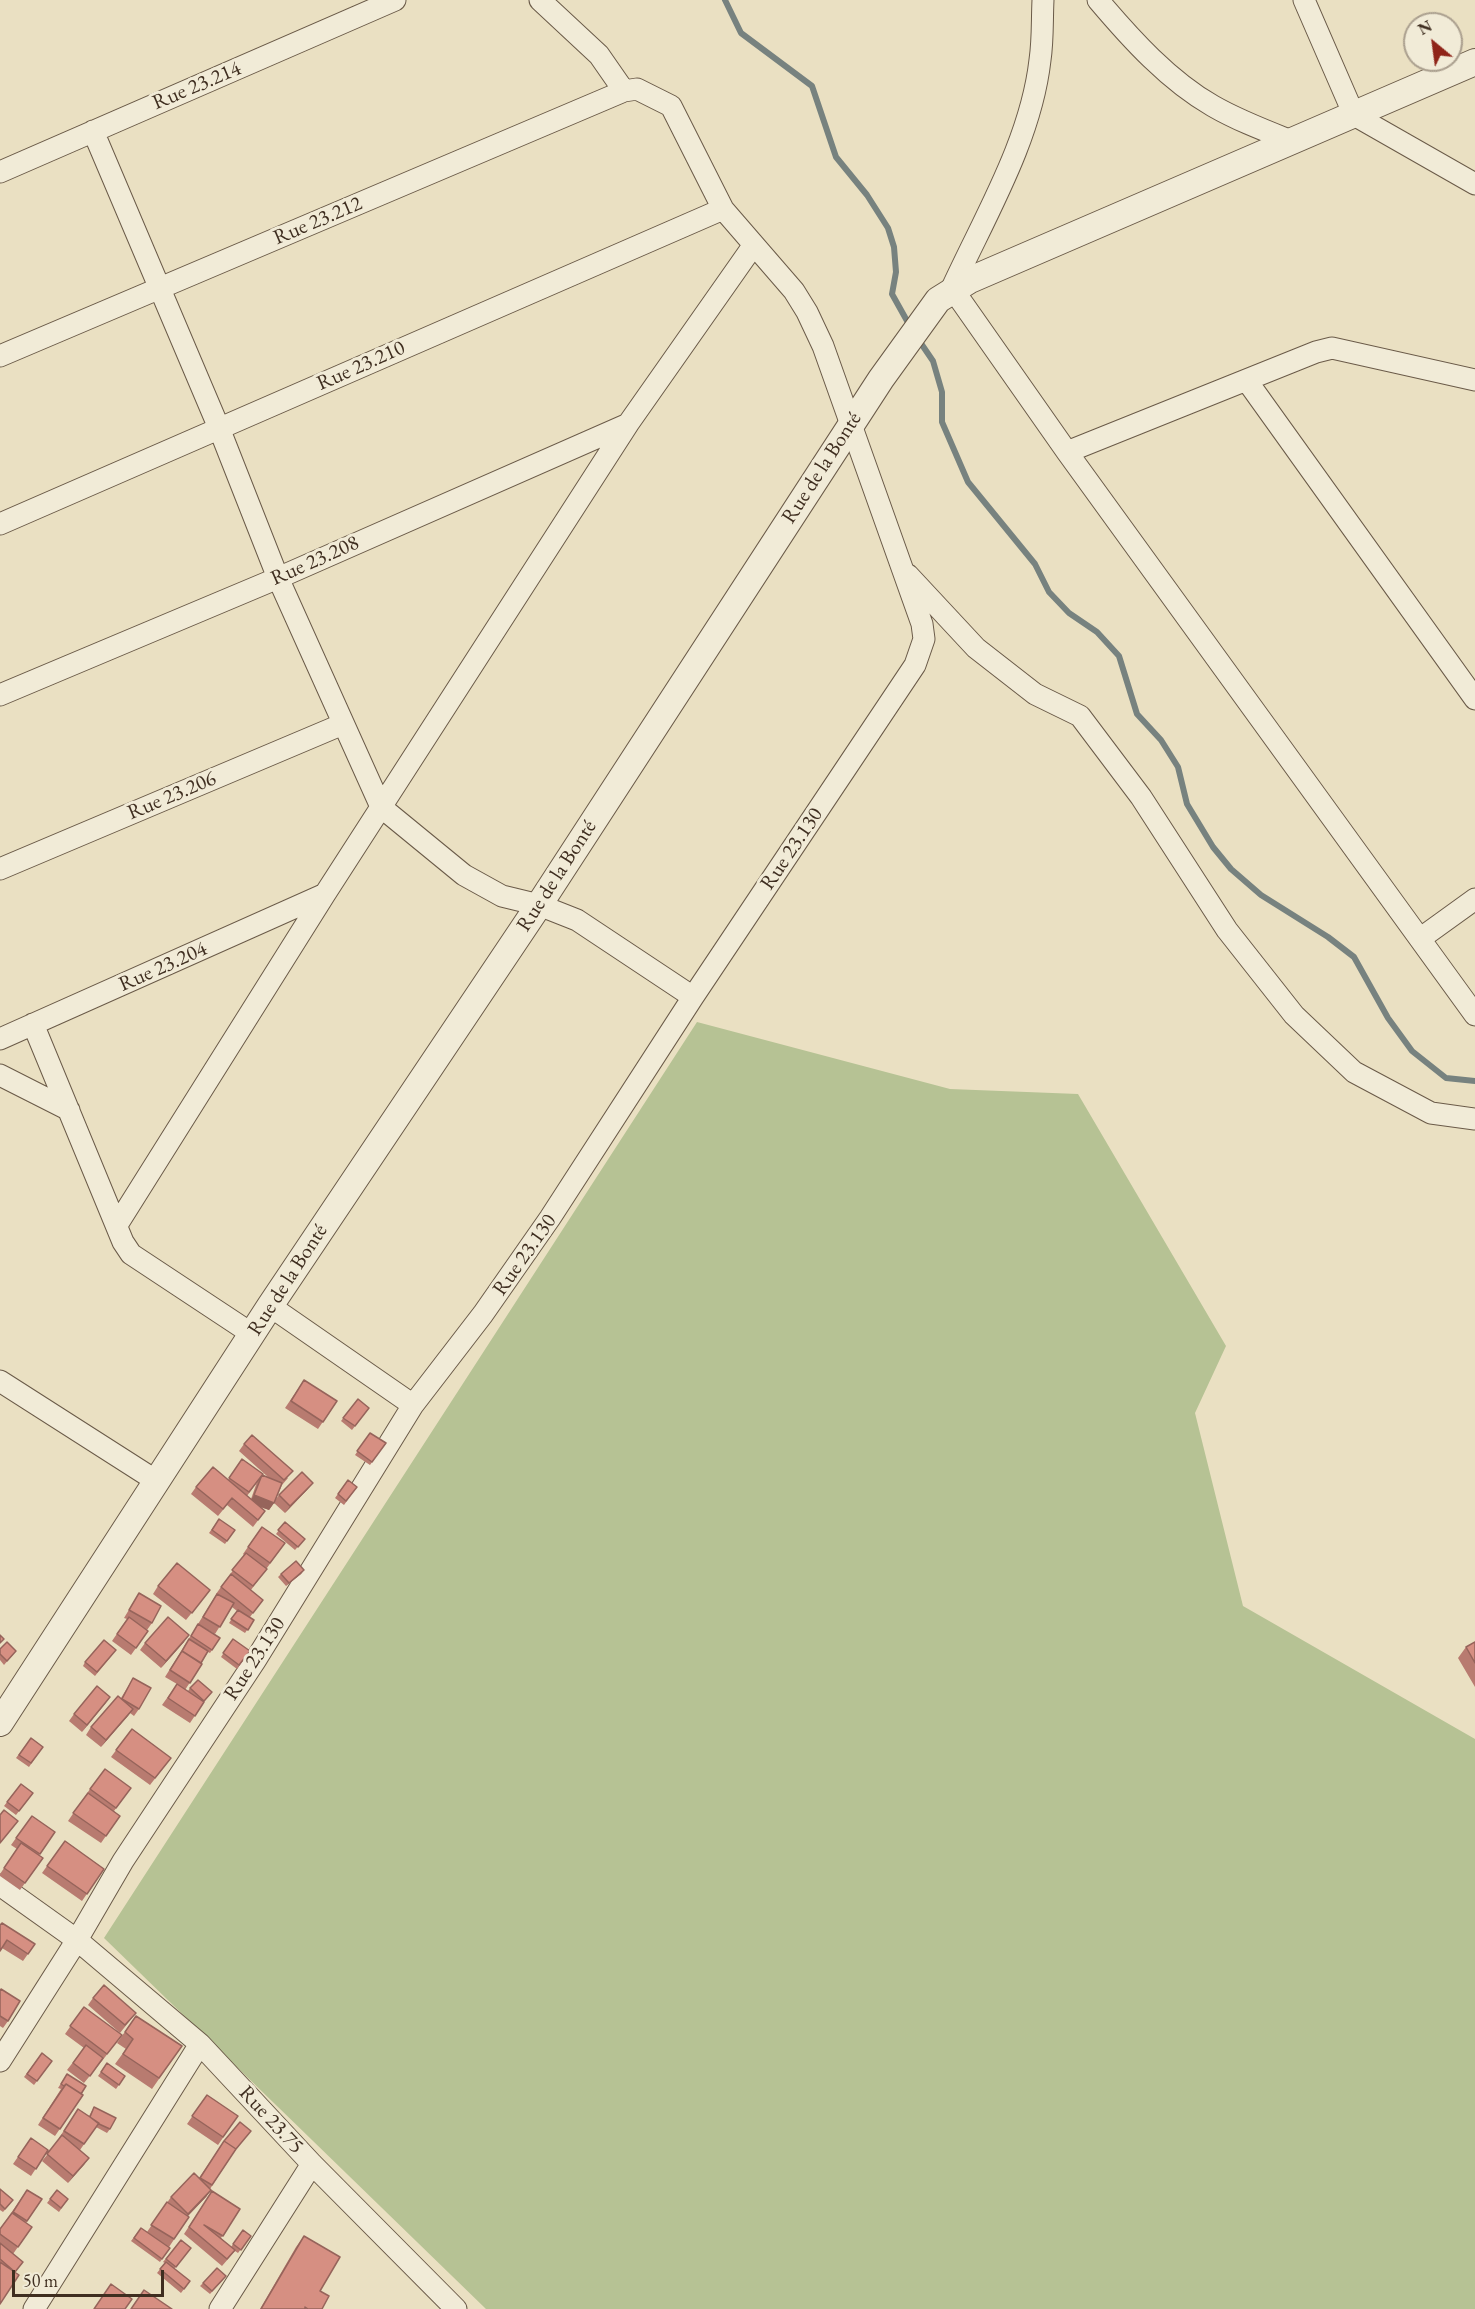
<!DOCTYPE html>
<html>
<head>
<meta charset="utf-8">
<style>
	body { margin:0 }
	#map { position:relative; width:1475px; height:2309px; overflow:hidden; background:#eae0c2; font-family:"EB Garamond",serif }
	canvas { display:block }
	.north { position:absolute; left:1403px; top:12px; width:60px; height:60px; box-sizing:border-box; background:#f1ebd7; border:2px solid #aa9f8e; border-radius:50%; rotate:331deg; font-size:16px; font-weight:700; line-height:24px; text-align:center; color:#3f2e20 }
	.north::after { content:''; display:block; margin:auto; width:21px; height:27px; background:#8f2418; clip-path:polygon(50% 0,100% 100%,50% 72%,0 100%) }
	.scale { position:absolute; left:12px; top:2270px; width:152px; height:27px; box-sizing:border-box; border:3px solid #3f2e20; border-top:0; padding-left:8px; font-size:18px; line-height:21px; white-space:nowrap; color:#3f2e20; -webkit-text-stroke:4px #f1ebd7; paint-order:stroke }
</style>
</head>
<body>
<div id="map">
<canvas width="1475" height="2309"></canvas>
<div class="north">N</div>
<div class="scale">50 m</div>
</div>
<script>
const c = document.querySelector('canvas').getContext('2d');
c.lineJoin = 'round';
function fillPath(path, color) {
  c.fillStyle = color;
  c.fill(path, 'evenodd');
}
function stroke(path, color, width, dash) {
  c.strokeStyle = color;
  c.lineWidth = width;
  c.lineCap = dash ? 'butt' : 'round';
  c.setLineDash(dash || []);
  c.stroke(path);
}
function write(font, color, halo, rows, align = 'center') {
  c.font = font + ' "EB Garamond",serif';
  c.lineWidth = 6;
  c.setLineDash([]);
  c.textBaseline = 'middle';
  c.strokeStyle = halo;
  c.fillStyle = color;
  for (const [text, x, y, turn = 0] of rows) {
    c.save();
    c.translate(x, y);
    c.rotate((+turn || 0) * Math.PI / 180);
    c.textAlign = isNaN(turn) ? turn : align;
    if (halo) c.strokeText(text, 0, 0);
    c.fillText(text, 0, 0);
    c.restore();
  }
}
const green = new Path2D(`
	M697 1022 950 1089 1078 1094 1226 1346 1195 1413 1243 1606 1475 1739V2309H486L104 1938Z`);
const stream = new Path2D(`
	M725 0 741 33 812 86 836 157 867 195 888 228 894 247 896 272 892 294 911 328
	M918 339 933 361 942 392V422L968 482 1035 564 1049 592 1069 613 1097 632 1119 656 1137 714 1161 740 1178 767 1187 804 1213 847 1231 869 1261 895 1328 937 1354 957 1388 1018 1412 1051 1446 1078 1475 1081`);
const minor = new Path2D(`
	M540 0 599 55 624 91
	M1043 0C1042 20 1043 40 1040 60 1031 140 985 216 952 288L1067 452 1475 1015
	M1098 0C1131 39 1169 81 1213 106 1239 121 1266 131 1294 142
	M1304 0 1354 115 1475 184
	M93 131 219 428 278 578 381 807 464 875 502 896 539 905 577 920 693 997
	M0 172 395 0
	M0 356 624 91 637 89 671 106 723 209 794 291 807 312 823 346 922 624 924 639 915 665 693 997 550 1218 483 1314 413 1405 255 1661 123 1861 77 1940 0 2061
	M1247 381 1475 699
	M1067 452 1316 352 1332 348 1475 380
	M0 524 723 209
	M908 575 976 648 1035 694 1080 716 1141 797 1227 930 1294 1015 1354 1072 1431 1113 1475 1119
	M0 695 278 578 628 424
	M0 869 343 724
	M1421 938 1475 899
	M33 1024 123 1242 131 1254 252 1334
	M0 1039 325 894
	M0 1075 69 1110
	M117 1225 325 894 628 424 753 246
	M270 1306 413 1405
	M0 1381 158 1482
	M0 1885 77 1940 200 2044 312 2164 456 2309
	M34 2309 200 2044
	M220 2309 312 2164`);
const tertiary = new Path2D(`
	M0 1723 270 1306 539 905 881 379 938 300 970 280 1475 62`);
const wall = new Path2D(`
	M304 1380 337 1401 318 1429 285 1408Z
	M358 1399 369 1408 352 1430 341 1421Z
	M370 1433 386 1443 370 1465 355 1455Z
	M244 1444 288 1478 282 1485 276 1499 279 1495 313 1483 307 1490 285 1513 274 1503 269 1510 261 1507 265 1511 253 1527 227 1505 218 1516 191 1494 196 1487 228 1480 242 1459 263 1474 247 1496 251 1499 257 1482 262 1475 268 1477 239 1451Z
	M348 1480 357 1487 344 1505 335 1498Z
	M219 1519 235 1530 225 1544 209 1533Z
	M285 1522 302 1542 295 1550 276 1534Z
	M262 1527 285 1543 251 1590 263 1600 250 1617 254 1620 245 1633 229 1623 237 1611 232 1607 215 1634 198 1624 216 1595V1594L244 1555 243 1554Z
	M304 1570 301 1574 286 1586 278 1577 281 1574Z
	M158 1586 210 1590 186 1620 153 1594Z
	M139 1593 152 1623 147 1630 148 1631 131 1655 112 1641 127 1619 124 1618Z
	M198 1624 220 1638 210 1653 208 1652 201 1663 202 1664 185 1690 188 1691 190 1688 212 1692 204 1702 190 1723 162 1705 177 1684 165 1677Z
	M233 1639 250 1651 237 1669 221 1657Z
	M184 1642 161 1668 140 1650 145 1643Z
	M1475 1642V1687L1458 1658 1466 1647Z
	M0 1649 16 1651 4 1665 0 1660Z
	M113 1654 95 1676 83 1666 85 1662Z
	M133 1678 139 1709 134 1716 130 1713 101 1747 86 1735 91 1727 121 1698Z
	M110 1697 82 1732 69 1721 74 1714Z
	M132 1729 171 1758 150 1785 111 1757Z
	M31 1738 43 1747 29 1767 16 1758Z
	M21 1784 33 1793 16 1815 4 1806Z
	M131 1788 114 1811 120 1816 101 1843 68 1821 90 1789Z
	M32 1816 55 1832 39 1855 43 1858 20 1890 0 1876V1874L17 1849 11 1845Z
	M65 1841 104 1869 82 1901 42 1873Z
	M0 1925 35 1944 23 1961 2 1948Z
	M0 1991 8 2021 3 2028 0 2026Z
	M93 1998 136 2013 120 2033 88 2005Z
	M84 2007 122 2035 102 2061 84 2083 67 2070 84 2048 65 2034Z
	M136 2016 182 2046 152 2089 115 2064 126 2049 117 2043Z
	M42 2053 52 2061 34 2085 24 2077Z
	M107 2063 125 2076 116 2089 98 2076Z
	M67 2074 83 2095 55 2136 38 2125 61 2089 58 2088Z
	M207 2095 238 2116 218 2145 187 2124Z
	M94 2107 110 2129 107 2133 96 2127 80 2150 89 2158 68 2183 42 2161 60 2139 59 2138 78 2109 89 2116Z
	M31 2138 48 2150 31 2176 13 2164Z
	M224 2141 236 2149 210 2189 211 2190 206 2197 188 2216 189 2217 169 2247 153 2236 170 2248 160 2262 131 2241 141 2228 147 2232 171 2197 199 2178Z
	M0 2189 10 2204 3 2212 0 2210Z
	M27 2190 42 2199 26 2223 32 2227 13 2254 15 2272 0 2304V2229Z
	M57 2190 68 2199 59 2212 47 2203Z
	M212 2191 240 2209 221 2238 231 2247 243 2230 251 2236 238 2253 235 2251 222 2266 184 2234Z
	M304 2236 320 2291 322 2309H260L296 2247Z
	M181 2240 191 2248 174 2269 190 2281 181 2293 157 2273 165 2263 163 2262Z
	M223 2280 210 2294 200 2286 203 2283Z`);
const shadedWall = new Path2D(`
	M313 1483 307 1490 285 1513 290 1506Z
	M254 1495 274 1503 269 1510 249 1503Z
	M304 1570 301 1574 286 1586 289 1583Z
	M189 1635 184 1642 161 1668 166 1661Z
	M110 1697 105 1704 82 1732 87 1725Z
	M133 1709 128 1716 101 1747 106 1740Z
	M89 2158 84 2165 68 2183 73 2176Z
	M211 2190 206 2197 183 2221 188 2214Z`);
const building = new Path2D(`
	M304 1380 337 1401 323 1422 291 1401Z
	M358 1399 369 1408 355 1426 343 1418Z
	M370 1433 386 1443 372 1462 357 1451Z
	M252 1435 293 1471 284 1480 244 1444Z
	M242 1459 263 1474 249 1492 229 1478Z
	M213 1467 265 1511 258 1520 232 1498 223 1509 196 1487Z
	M302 1472 313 1483 290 1506 279 1495Z
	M262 1475 282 1483 274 1503 254 1495Z
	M348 1480 357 1487 346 1501 338 1494Z
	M219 1519 235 1530 227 1541 212 1530Z
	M285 1522 305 1539 298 1547 278 1530Z
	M262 1527 285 1543 270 1563 248 1547Z
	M246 1553 267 1569 253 1586 232 1570Z
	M296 1561 304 1570 289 1583 281 1574Z
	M177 1563 210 1590 192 1613 158 1586Z
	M231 1574 263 1600 253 1613 221 1587Z
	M139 1593 161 1606 152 1623 129 1610Z
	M217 1594 234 1603 220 1627 203 1617Z
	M238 1610 254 1620 248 1630 231 1619Z
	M129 1617 148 1631 136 1648 117 1634Z
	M168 1617 189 1635 166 1661 145 1643Z
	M198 1624 220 1638 212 1650 191 1636Z
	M0 1635 4 1639 0 1643Z
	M189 1639 208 1651 201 1663 182 1651Z
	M233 1639 250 1651 239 1665 223 1653Z
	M104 1640 116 1650 97 1672 85 1662Z
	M7 1642 16 1651 7 1661 0 1654V1649Z
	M1475 1642V1663L1466 1647Z
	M182 1651 202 1664 190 1683 170 1670Z
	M133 1678 151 1688 139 1709 122 1699Z
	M198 1680 212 1692 204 1701 190 1688Z
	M177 1684 204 1702 195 1716 168 1698Z
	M97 1686 110 1697 87 1725 74 1714Z
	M118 1696 133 1709 106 1740 91 1727Z
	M132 1729 171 1758 155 1778 116 1750Z
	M31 1738 43 1747 31 1763 19 1755Z
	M105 1769 131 1788 116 1808 90 1789Z
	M21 1784 33 1793 19 1811 7 1802Z
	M88 1793 120 1816 106 1836 73 1813Z
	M4 1810 18 1821 0 1843V1815Z
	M32 1816 55 1832 40 1854 16 1838Z
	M65 1841 104 1869 87 1894 47 1866Z
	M21 1843 43 1858 25 1883 4 1868Z
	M2 1923 35 1944 28 1954 7 1940 0 1951V1925Z
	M104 1985 136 2013 125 2025 93 1998Z
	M1 1989 20 2001 8 2021 0 2016V1991Z
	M84 2007 122 2035 107 2054 70 2026Z
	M136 2016 182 2046 159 2078 123 2054 133 2039 125 2032Z
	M86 2045 103 2058 90 2076 73 2063Z
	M42 2053 52 2061 37 2081 27 2074Z
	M107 2063 125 2076 119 2085 101 2072Z
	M67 2074 86 2086 81 2094 66 2084 64 2086 61 2084Z
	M66 2084 83 2095 60 2129 43 2118Z
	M207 2095 238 2116 223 2137 192 2116Z
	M94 2107 116 2118 110 2129 99 2124 90 2117Z
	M78 2109 99 2123 84 2144 64 2131Z
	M240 2122 251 2131 236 2149 224 2141Z
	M62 2135 89 2158 73 2176 47 2154Z
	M31 2138 48 2150 36 2169 18 2157Z
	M224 2141 236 2149 212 2185 200 2178Z
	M194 2173 211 2190 188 2214 171 2197Z
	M0 2189 13 2200 5 2209 0 2204Z
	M27 2190 42 2199 27 2221 13 2212Z
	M57 2190 68 2199 61 2208 50 2199Z
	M212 2191 240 2209 223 2236 204 2225 235 2250 227 2259 189 2227Z
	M167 2202 189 2217 174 2239 151 2225Z
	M12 2213 32 2227 18 2247 0 2234V2229Z
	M141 2228 170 2248 162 2259 134 2238Z
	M243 2230 251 2236 241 2250 233 2244Z
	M304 2236 340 2257 320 2291 329 2296 322 2309H308L305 2307V2309H261Z
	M181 2240 191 2248 176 2267 166 2259Z
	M0 2243 23 2262 15 2272 0 2259Z
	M0 2262 19 2275 0 2304Z
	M166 2262 190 2281 184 2289 160 2269Z
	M217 2268 226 2276 212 2291 203 2283Z
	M111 2284 132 2299 125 2309H94Z
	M144 2290 172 2309H131Z`);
const streetNames = [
	["Rue 23.214",197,86,-23],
	["Rue 23.212",318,221,-23],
	["Rue 23.210",361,366,-24],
	["Rue de la Bonté",822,468,-57],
	["Rue 23.208",315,561,-24],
	["Rue 23.206",172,796,-23],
	["Rue 23.130",792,849,-56],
	["Rue de la Bonté",557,876,-57],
	["Rue 23.204",163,967,-24],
	["Rue 23.130",525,1255,-55],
	["Rue de la Bonté",288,1280,-57],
	["Rue 23.130",255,1659,-57],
	["Rue 23.75",271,2120,47]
];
fillPath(green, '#b6c294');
stroke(stream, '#77827f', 6);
stroke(minor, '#6a5a48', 23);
stroke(tertiary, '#6a5a48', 28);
stroke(minor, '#f1ebd7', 21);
stroke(tertiary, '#f1ebd7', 26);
fillPath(wall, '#b87b70');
fillPath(shadedWall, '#96645b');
fillPath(building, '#d68f82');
stroke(building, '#96645b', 1.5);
write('21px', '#3f2e20', '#f1ebd7', streetNames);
</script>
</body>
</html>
